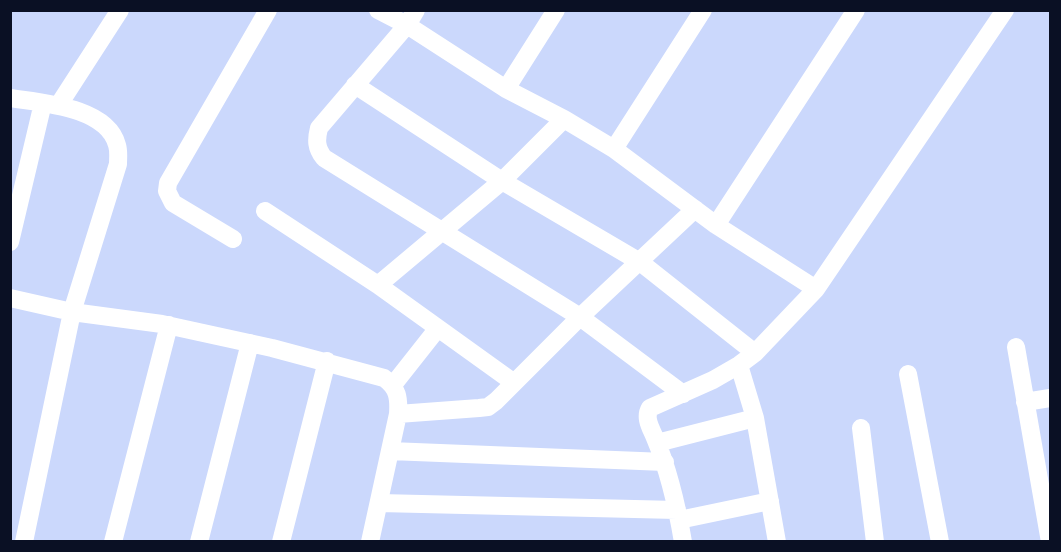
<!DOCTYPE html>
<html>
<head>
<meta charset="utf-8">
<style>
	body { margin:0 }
	#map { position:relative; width:1061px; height:552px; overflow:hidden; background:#cbd8fc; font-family:"Source Sans 3",sans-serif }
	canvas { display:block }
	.frame { position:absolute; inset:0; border:12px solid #0a1024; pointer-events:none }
</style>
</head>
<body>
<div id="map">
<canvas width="1061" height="552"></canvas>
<div class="frame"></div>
</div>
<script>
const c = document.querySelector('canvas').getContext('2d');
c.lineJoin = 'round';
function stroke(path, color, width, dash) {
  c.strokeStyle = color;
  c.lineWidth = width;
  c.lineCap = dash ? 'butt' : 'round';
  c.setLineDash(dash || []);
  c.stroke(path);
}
const minor = new Path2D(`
	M378 10 407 25 506 89 564 119 614 149 716 225 816 289
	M416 10 407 25 319 128C316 140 316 148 324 158L580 317 683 394
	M355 85 502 181 640 262 755 353
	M506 89 556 10
	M10 98C42 103 107 107 117 145 119 151 118 158 118 164L72 312 24 542
	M58 106 120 10
	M614 149 703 10
	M265 211 378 285 513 382
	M716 225 856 10
	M233 239 173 203 167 191 168 183 268 10
	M10 242 43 103
	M378 285 502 181 564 119
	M10 298 72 312 162 324 272 348 384 378C398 388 399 398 398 414L370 542
	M1016 347 1050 542
	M739 365 755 418 777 542
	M908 374 940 542
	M393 385 438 328
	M1025 402 1050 398
	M398 414 479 408 488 407 496 401 580 317 695 209
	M861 428 875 542
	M657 443 755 418
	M390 451 665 462
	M379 503 677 510
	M679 520 770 501
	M113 542 169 325
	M199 542 250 343
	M281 542 327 361
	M683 542C677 506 669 471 655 438 651 428 644 418 650 408L713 380 739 365 755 353 816 289 1005 10`);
stroke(minor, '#fff', 18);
</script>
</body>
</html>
